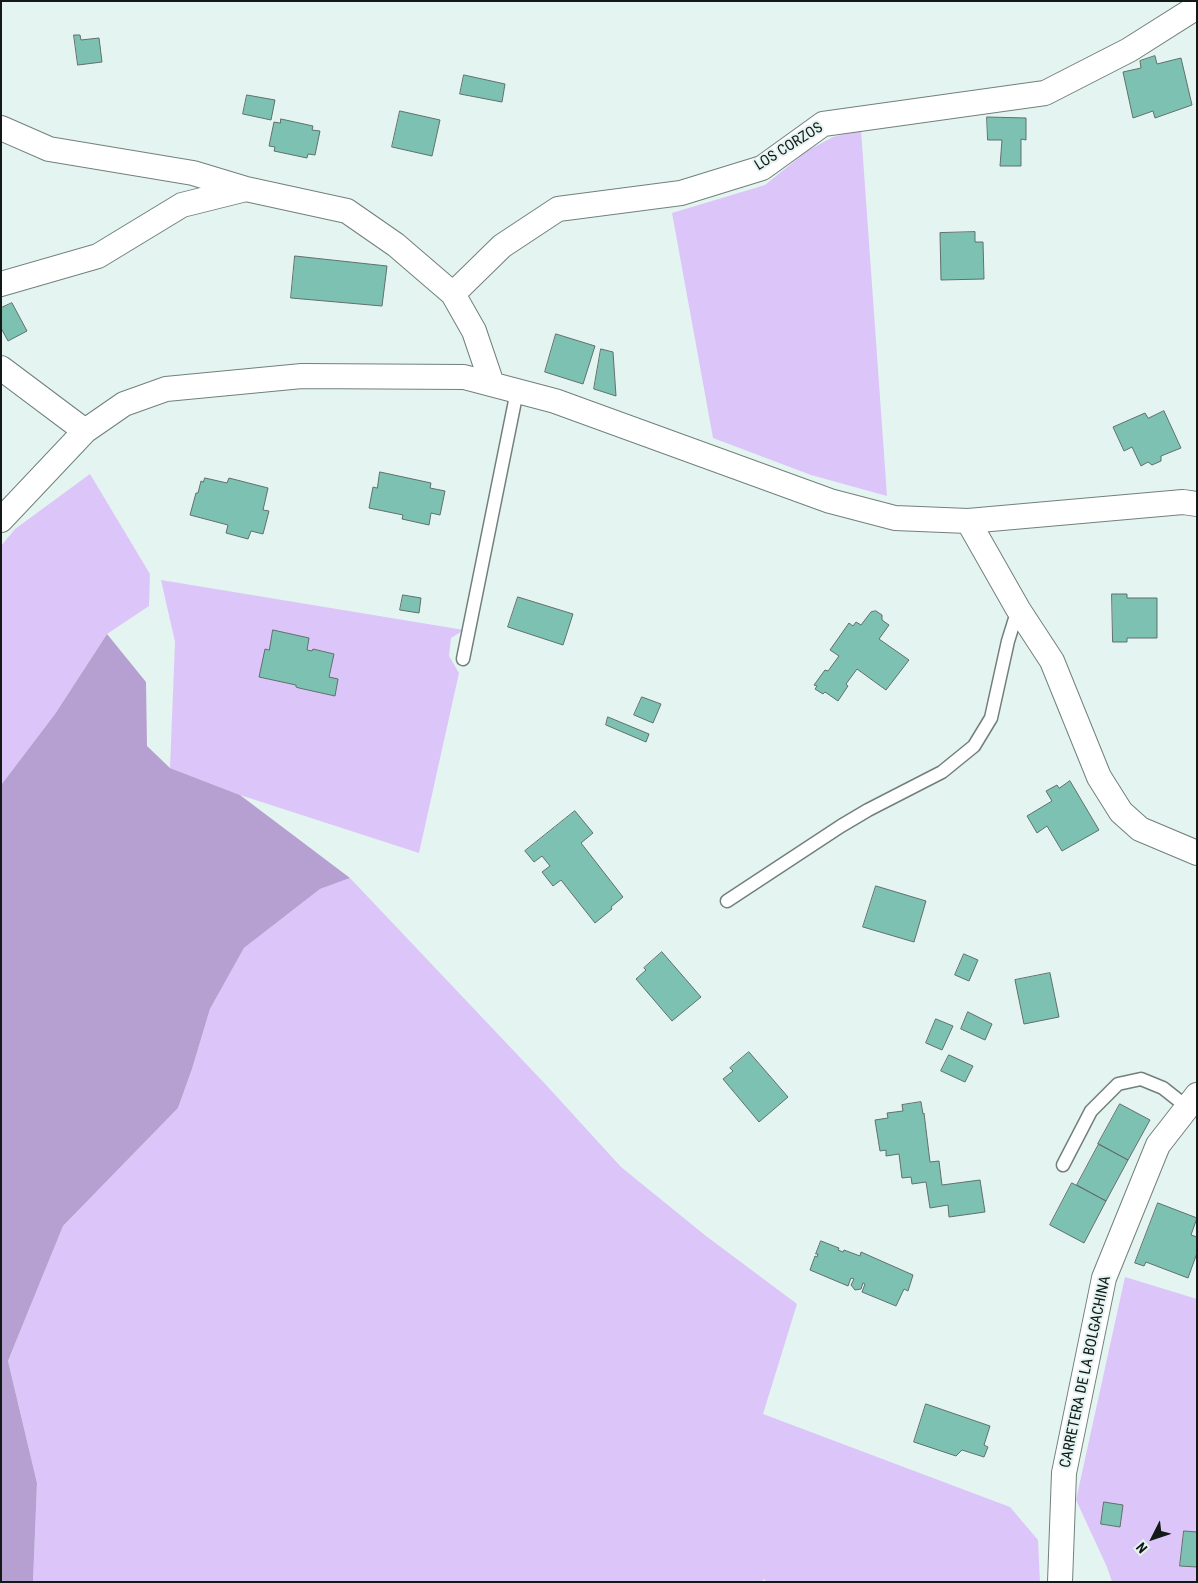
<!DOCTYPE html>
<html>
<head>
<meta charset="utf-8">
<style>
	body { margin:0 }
	#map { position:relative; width:1198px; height:1583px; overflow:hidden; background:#e4f4f0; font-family:"Roboto Condensed",sans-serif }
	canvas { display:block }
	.frame { position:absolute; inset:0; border:2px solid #131917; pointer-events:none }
	.north { position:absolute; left:1128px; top:1513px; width:50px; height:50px; -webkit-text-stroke:4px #e4f4f0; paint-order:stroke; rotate:229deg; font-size:14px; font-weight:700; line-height:20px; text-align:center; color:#131917 }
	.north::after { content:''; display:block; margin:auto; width:18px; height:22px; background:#131917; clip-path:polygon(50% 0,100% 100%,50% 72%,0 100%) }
</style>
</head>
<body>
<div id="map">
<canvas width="1198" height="1583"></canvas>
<div class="frame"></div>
<div class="north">N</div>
</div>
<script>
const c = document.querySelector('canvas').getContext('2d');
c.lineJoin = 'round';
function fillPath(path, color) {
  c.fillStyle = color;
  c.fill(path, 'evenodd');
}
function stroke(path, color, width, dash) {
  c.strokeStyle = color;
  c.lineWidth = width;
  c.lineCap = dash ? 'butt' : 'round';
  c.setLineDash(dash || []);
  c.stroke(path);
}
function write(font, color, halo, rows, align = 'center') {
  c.font = font + ' "Roboto Condensed",sans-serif';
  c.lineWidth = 4;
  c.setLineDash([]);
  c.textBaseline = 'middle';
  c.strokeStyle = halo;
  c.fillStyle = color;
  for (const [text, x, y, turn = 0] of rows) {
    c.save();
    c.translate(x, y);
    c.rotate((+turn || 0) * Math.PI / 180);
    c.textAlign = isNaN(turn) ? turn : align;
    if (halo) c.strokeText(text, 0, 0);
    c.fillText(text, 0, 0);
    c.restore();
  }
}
const green = new Path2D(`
	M861 130 887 496 811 475 713 438 672 213 765 185 807 151 833 137Z
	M90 474 150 574 149 606 107 634 55 714 1 785V546L15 529Z
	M161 580 464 630 451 638 449 656 459 673 419 853 240 795 170 768 175 642Z
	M350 878 548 1087 621 1167 706 1236 797 1304 763 1414 1010 1507 1038 1540 1040 1582H767L764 1579 762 1582H33L37 1483 8 1361 63 1226 178 1108 192 1069 210 1009 244 948 320 889Z
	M1125 1277 1197 1299V1582H1112L1107 1567 1076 1500Z`);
const forest = new Path2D(`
	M107 634 146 682 147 746 170 768 240 795 350 878 320 889 244 948 210 1009 192 1069 178 1108 63 1226 8 1361 37 1483 33 1582H1V785L55 714Z`);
const building = new Path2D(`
	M74 35H80L81 40 99 38 102 62 78 65Z
	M1155 56 1157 64 1181 58 1192 105 1155 118 1153 111 1133 118 1123 72 1141 68 1140 61Z
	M464 75 505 84 502 102 460 94Z
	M247 95 275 100 271 120 243 114Z
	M400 111 440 120 432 156 392 147Z
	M987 117 1026 118V140L1021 139V166H1000L1002 140H988Z
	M281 119 313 126 312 130 320 131 315 155 308 154 307 158 274 151 275 147 269 146 274 122 280 123Z
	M975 232V242H983L984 279 941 280 940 233Z
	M295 256 387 266 382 306 291 298Z
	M12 303 27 331 8 341 1 328V308Z
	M556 334 595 346 583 384 545 372Z
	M601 349 613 352 616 396 594 389Z
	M1164 411 1181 448 1161 456V461L1152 465 1148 462 1141 466 1132 447 1124 451 1113 427 1145 413 1148 418Z
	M380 472 431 483 430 488 445 491 440 515 431 513 429 525 402 519 403 515 369 508 373 487 377 488Z
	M205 478 227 483 229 478 268 488 263 510 269 511 263 534 251 531 248 539 226 533 228 525 190 515 196 493H198L201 481 203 482Z
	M1112 594H1127V598H1157V638H1127V642H1113Z
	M403 595 421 598 419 613 400 610Z
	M518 597 573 614 563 645 508 627Z
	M876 611 882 615V620L889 625 879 639 909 660 886 690 857 669 846 684 848 686 838 701 825 692 823 694 815 689 817 686 814 685 825 670 828 671 839 656 830 650 849 623 853 626 856 622 861 625 871 612Z
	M273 630 309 638 307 650 312 651 313 649 334 654 329 677 338 679 335 696 299 688 296 687V685L259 677 265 649 269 650Z
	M642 697 661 704 653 723 634 715Z
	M608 717 649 734 646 742 606 725Z
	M1070 781 1099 830 1062 851 1047 826 1037 833 1027 816 1052 801 1046 791 1057 785 1059 788Z
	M575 811 593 833 581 843 623 897 611 907 612 909 595 923 561 880 553 886 542 872 550 866 542 856 534 862 525 851Z
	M876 886 926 901 914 942 863 927Z
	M662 952 701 997 672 1021 636 979 646 970 644 968Z
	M964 954 978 960 969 981 955 975Z
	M1050 973 1059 1017 1024 1024 1015 980Z
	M968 1012 992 1024 985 1040 961 1029Z
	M936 1019 953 1026 942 1050 926 1043Z
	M749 1052 788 1097 759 1122 723 1079 733 1071 730 1068Z
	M949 1055 973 1066 965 1082 941 1071Z
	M921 1102 923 1114 924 1113 930 1162 939 1161 942 1185 980 1180 985 1212 949 1217 948 1205 930 1208 926 1182 912 1184 911 1177 902 1178 899 1154 886 1156V1150L880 1151 875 1120 888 1118 887 1113 903 1111 902 1105Z
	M1120 1104 1150 1120 1128 1160 1098 1144Z
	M1099 1144 1128 1160 1106 1201 1077 1185Z
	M1072 1183 1106 1201 1084 1243 1050 1225Z
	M1158 1203 1197 1218 1191 1235 1197 1237V1253L1188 1278 1146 1262 1144 1266 1135 1263Z
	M821 1241 839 1248 838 1250 843 1252 844 1250 860 1256 861 1252 913 1275 908 1291 904 1289 896 1306 862 1292 865 1284 863 1283 861 1289 855 1290 851 1285 854 1279 851 1278 848 1286 810 1270 815 1256 817 1257 818 1254H816Z
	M926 1404 990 1426 984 1445 988 1447 984 1457 962 1450 956 1456 914 1442Z
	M1104 1502 1123 1505 1120 1527 1101 1524Z
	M1184 1531 1197 1532V1567L1180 1566Z`);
const lane = new Path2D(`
	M463 659 517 391
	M727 901 841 826 868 810 942 772 974 746 991 718 1008 641 1018 609
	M1063 1165 1091 1111 1118 1084 1141 1079 1163 1088 1187 1107`);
const street = new Path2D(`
	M1 128 49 149 193 173 246 189
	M1 284 98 256 182 205 246 189 347 211 396 245 453 294 474 331 492 384
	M453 294 502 246 558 209 681 193 762 168 823 124 1045 93 1129 50 1197 7
	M1 368 85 431
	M1 520 85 431 124 404 166 389 302 376 464 377 555 401 830 501 895 518 968 521 1183 502 1197 504
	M968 521 1018 609 1052 661 1099 777 1121 812 1140 829 1197 853
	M1060 1582 1064 1473 1104 1278 1158 1145 1197 1095`);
const streetNames = [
	["LOS CORZOS",789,147,-32],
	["CARRETERA DE LA BOLGACHINA",1086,1372,-78]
];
fillPath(green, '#dcc6f9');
fillPath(forest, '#b5a0d1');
fillPath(building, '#7cc1b2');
stroke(building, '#61706c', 1);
stroke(lane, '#71807c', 15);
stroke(street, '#71807c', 26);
stroke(lane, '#fff', 12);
stroke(street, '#fff', 24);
write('15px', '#131917', '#e4f4f0', streetNames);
</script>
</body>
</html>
